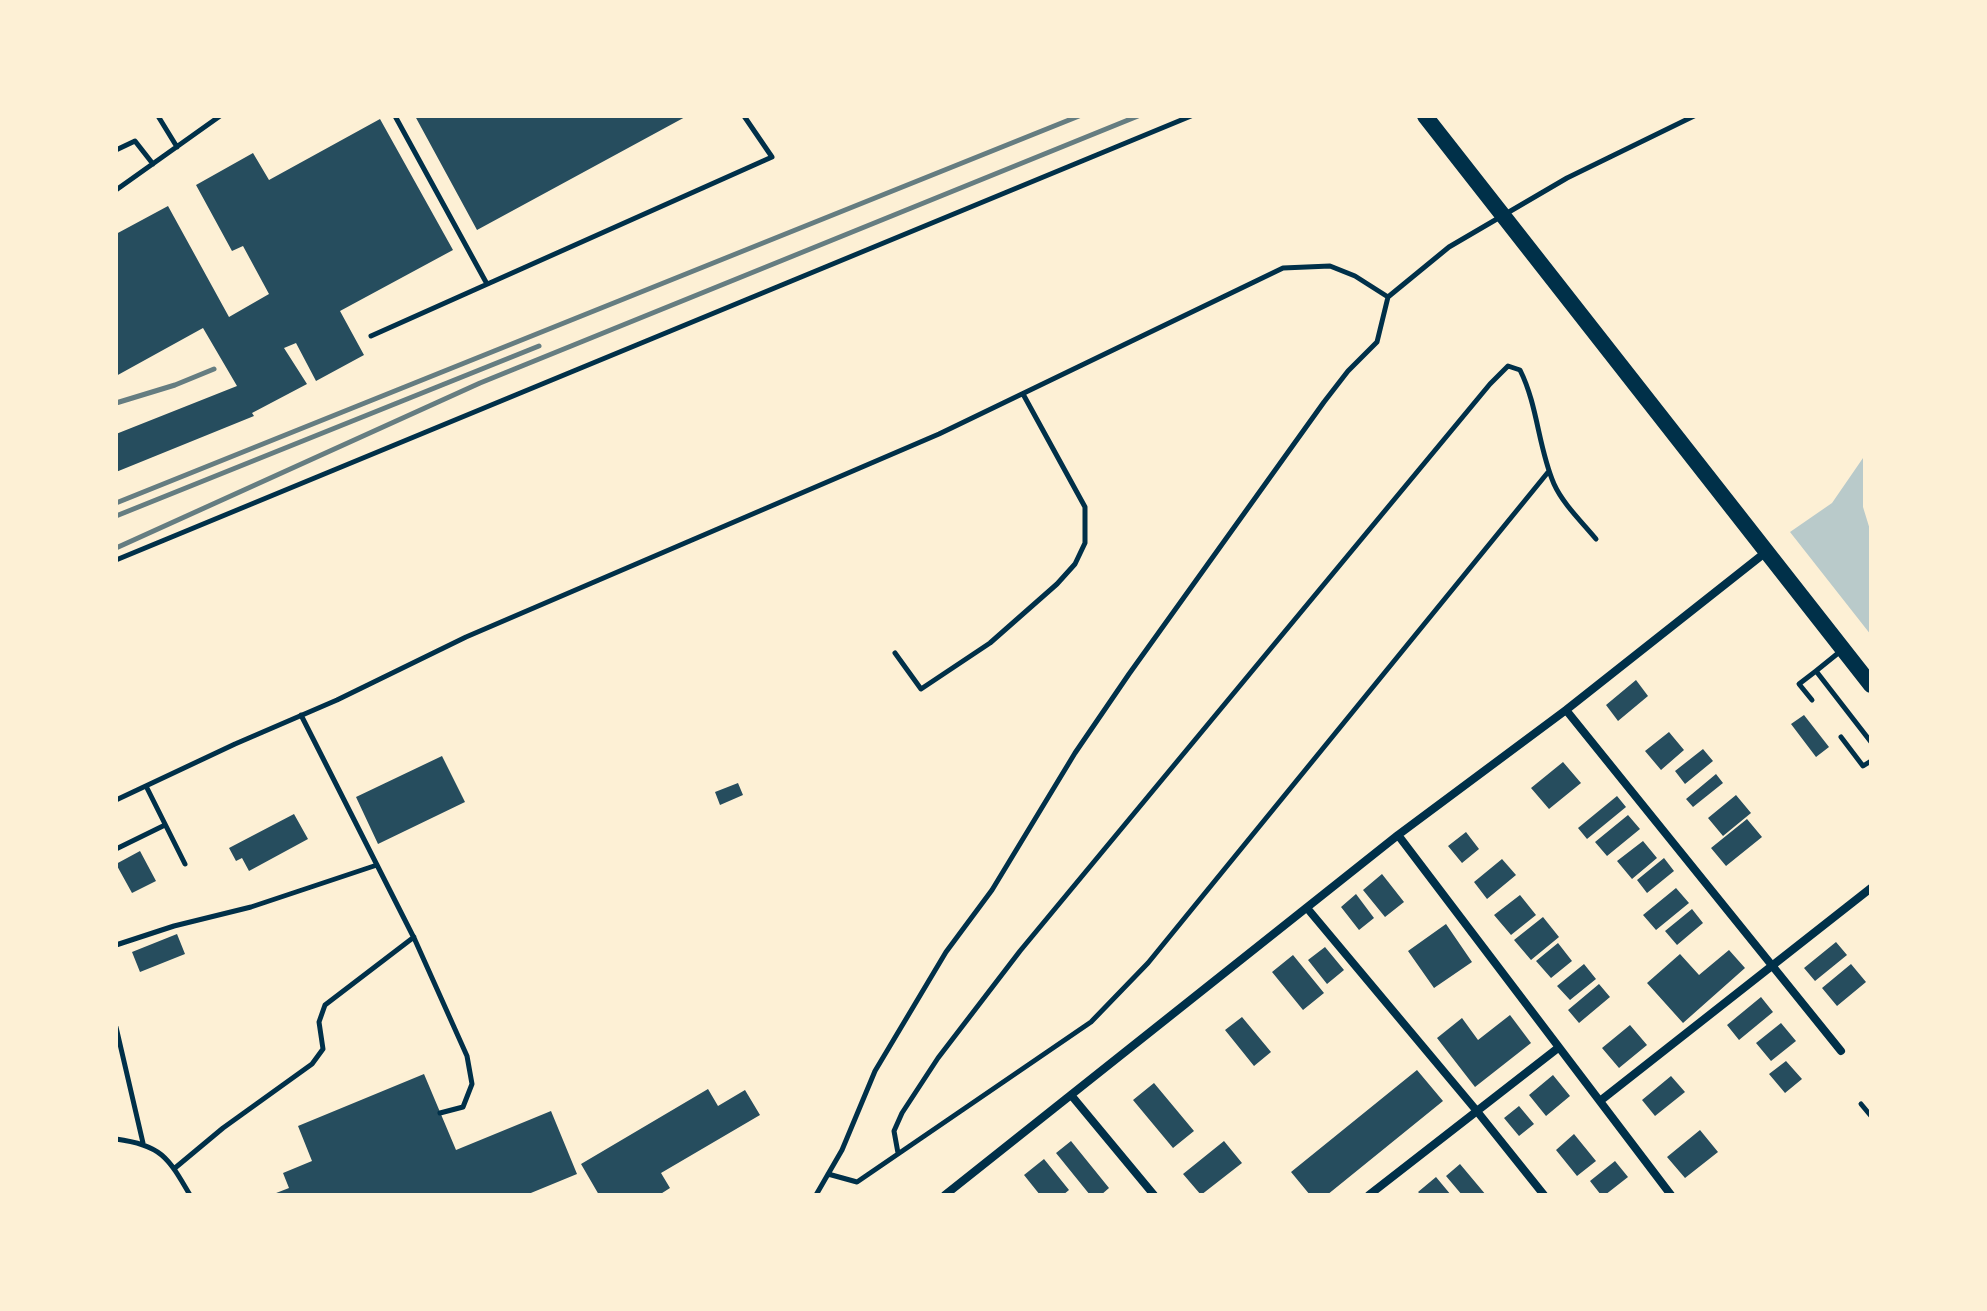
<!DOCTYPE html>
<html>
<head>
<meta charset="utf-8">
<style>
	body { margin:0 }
	#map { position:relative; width:1987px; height:1311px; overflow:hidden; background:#fdf0d5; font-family:Roboto,sans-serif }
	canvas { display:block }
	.frame { position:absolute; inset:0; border:118px solid #fdf0d5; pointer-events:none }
</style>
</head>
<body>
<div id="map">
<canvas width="1987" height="1311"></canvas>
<div class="frame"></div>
</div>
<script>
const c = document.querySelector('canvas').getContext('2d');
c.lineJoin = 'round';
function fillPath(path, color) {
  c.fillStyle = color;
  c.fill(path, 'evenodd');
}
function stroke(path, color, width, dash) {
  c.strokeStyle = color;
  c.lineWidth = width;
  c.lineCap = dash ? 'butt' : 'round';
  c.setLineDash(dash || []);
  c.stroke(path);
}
const green = new Path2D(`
	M1863 458V507L1871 533V635L1790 532 1832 503Z`);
const building = new Path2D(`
	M415 116H687L477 230Z
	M380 119 453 250 340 311 364 355 316 381 296 343 284 348 307 384 252 413 254 416 116 472V434L237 386 203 328 116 376V234L168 206 229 317 269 294 243 246 232 251 196 185 253 153 269 180Z
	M1636 680 1648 696 1618 721 1606 705Z
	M1804 715 1829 747 1816 757 1791 724Z
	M1669 732 1684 750 1661 770 1645 751Z
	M1703 749 1713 761 1685 784 1675 771Z
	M442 756 465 802 378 844 356 797Z
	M1563 762 1581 783 1549 809 1531 788Z
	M1716 774 1723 783 1693 807 1686 799Z
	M738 783 743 795 720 805 715 792Z
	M1736 795 1751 813 1723 836 1708 818Z
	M1617 796 1626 807 1587 839 1578 828Z
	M294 814 308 839 249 871 242 858 236 861 229 848Z
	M1628 815 1640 829 1607 856 1595 842Z
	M1747 819 1762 837 1726 866 1711 848Z
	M1466 832 1479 849 1462 863 1448 846Z
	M1643 841 1657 858 1632 879 1617 861Z
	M140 851 156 881 132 893 116 864Z
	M1664 858 1674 871 1647 893 1637 880Z
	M1502 859 1516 875 1487 899 1474 882Z
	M1382 874 1404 902 1385 917 1363 890Z
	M1676 888 1689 903 1656 930 1643 915Z
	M1356 894 1374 918 1359 930 1341 907Z
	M1520 895 1536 915 1511 935 1494 915Z
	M1692 909 1703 923 1677 945 1665 931Z
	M1543 917 1559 937 1531 960 1514 940Z
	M1446 924 1472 962 1434 988 1408 951Z
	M177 934 185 954 140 972 132 952Z
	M1836 942 1847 955 1815 981 1804 968Z
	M1558 943 1572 961 1551 978 1536 961Z
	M1325 947 1344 970 1327 984 1308 960Z
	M1729 950 1745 968 1683 1023 1647 983 1680 954 1699 975Z
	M1293 955 1324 993 1303 1010 1272 972Z
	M1584 964 1596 979 1570 1000 1557 986Z
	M1851 964 1866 982 1837 1006 1822 988Z
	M1599 984 1610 997 1579 1023 1568 1010Z
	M1761 997 1773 1012 1739 1040 1727 1025Z
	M1510 1015 1531 1043 1475 1087 1437 1038 1462 1018 1478 1040Z
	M1242 1017 1271 1052 1254 1066 1225 1030Z
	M1781 1023 1796 1041 1771 1061 1756 1043Z
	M1630 1025 1647 1045 1619 1068 1602 1048Z
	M1786 1061 1802 1079 1785 1093 1769 1074Z
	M1417 1070 1443 1101 1327 1195H1310L1291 1172Z
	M424 1074 456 1150 551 1111 577 1174 526 1195H271L289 1188 283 1173 312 1161 298 1126Z
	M1553 1075 1570 1096 1546 1116 1529 1095Z
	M1671 1076 1685 1092 1655 1116 1642 1100Z
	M1154 1083 1194 1131 1173 1148 1133 1100Z
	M708 1089 718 1106 745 1090 760 1115 661 1173 670 1188 659 1195H599L581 1164Z
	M1519 1106 1534 1124 1519 1136 1504 1118Z
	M1700 1130 1718 1152 1685 1178 1667 1157Z
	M1574 1134 1596 1161 1577 1176 1556 1150Z
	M1071 1141 1109 1188 1101 1195H1090L1056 1153Z
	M1224 1141 1242 1163 1201 1195 1183 1174Z
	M1044 1159 1069 1190 1063 1195H1040L1024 1175Z
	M1615 1161 1628 1177 1605 1195H1601L1590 1181Z
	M1460 1164 1486 1195H1462L1446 1176Z
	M1436 1177 1451 1195H1421L1418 1192Z`);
const service = new Path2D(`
	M158 116 177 147
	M395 116 487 284
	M116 150 135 141 153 164
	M116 190 220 116
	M371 336 772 157 744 116
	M116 560 1191 116
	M1842 650 1816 671 1871 742
	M895 653 921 689 990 643 1057 584 1075 564 1085 543V507L1023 394
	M1812 700 1799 684 1816 671
	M301 715 415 940 467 1056 472 1084 463 1107 440 1113
	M1841 737 1863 766 1871 761
	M146 786 185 864
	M116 800 235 744 337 700 466 637 939 434 1283 268 1330 266 1355 276 1388 297 1449 247 1567 178 1694 116
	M116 849 165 825
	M116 945 174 926 251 907 377 865
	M116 1027 143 1143
	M1861 1104 1871 1116
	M116 1139C161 1145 168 1157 190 1195
	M898 1153 894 1131 902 1113 938 1058 1020 951 1490 384 1508 366 1520 370C1538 406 1538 447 1554 484 1563 504 1582 522 1596 539
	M175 1168 223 1128 312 1064 323 1049 319 1022 325 1005 414 937
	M828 1174 857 1182 1091 1022 1148 963 1549 471
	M816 1195 842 1150 875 1071 946 952 992 890 1075 753 1129 674 1324 402 1348 371 1377 342 1388 297`);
const minor = new Path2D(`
	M1566 710 1841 1051
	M1398 835 1671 1195
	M1307 908 1476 1110 1544 1195
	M1071 1095 1154 1195
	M1600 1101 1871 888
	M945 1195 1398 835 1566 710 1766 552
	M1369 1195 1558 1048`);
const secondary = new Path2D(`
	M1425 116 1871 685`);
const rail = new Path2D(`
	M116 403 175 385 214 369
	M116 503 1079 116
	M116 516 539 346
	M116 548 480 383 1138 116`);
fillPath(green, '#b9caca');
fillPath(building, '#264d5e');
stroke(service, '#003049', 5);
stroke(minor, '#003049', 8);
stroke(secondary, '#003049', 16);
stroke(rail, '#657d81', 5);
</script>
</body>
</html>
